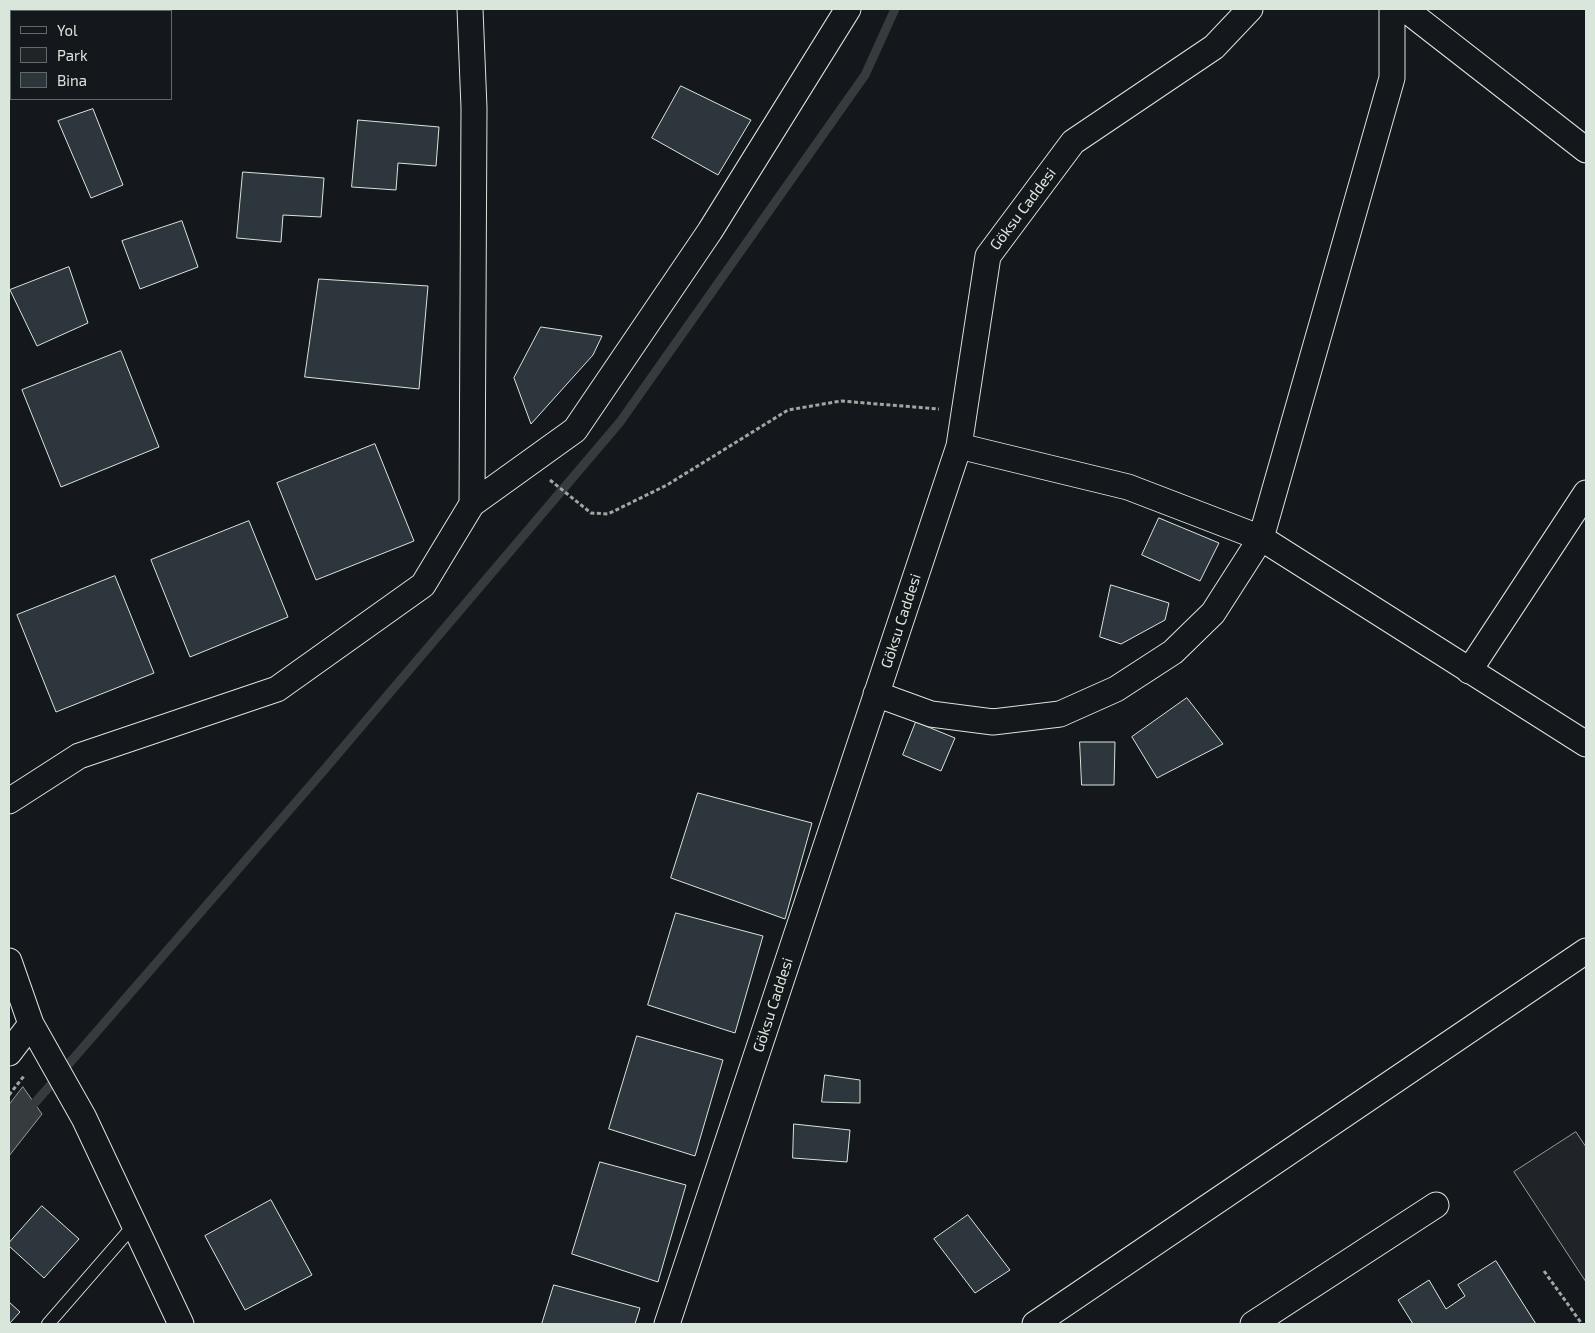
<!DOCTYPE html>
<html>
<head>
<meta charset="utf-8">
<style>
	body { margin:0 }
	#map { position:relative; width:1595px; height:1333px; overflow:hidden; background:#14181c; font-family:"Exo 2",sans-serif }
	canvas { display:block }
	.frame { position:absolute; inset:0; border:10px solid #d8e6dc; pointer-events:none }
	.legend { position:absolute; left:10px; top:10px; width:162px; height:90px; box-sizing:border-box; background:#14181c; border:1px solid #626a69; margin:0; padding:6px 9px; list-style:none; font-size:15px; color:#d8e6dc }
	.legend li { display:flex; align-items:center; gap:10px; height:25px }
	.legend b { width:25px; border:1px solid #626a69 }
</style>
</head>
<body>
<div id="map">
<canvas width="1595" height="1333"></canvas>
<div class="frame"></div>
<ul class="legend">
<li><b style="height:6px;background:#14181c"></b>Yol</li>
<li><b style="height:14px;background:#202428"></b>Park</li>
<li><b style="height:14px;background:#2c363c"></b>Bina</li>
</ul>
</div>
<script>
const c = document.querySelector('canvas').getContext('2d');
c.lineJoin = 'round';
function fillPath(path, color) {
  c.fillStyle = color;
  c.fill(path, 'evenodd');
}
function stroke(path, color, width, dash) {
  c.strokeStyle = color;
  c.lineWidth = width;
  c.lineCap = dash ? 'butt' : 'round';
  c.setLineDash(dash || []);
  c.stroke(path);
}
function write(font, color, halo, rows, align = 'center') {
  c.font = font + ' "Exo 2",sans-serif';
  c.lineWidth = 4;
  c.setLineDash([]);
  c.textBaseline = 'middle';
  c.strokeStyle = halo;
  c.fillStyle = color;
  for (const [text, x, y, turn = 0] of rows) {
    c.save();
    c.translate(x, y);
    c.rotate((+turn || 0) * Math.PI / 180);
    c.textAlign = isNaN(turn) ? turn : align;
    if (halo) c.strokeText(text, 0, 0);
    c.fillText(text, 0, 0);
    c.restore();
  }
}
const green = new Path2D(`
	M1576 1132 1586 1147V1282L1514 1172Z`);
const water = new Path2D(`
	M23 1087 42 1114 9 1156V1105Z`);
const stream = new Path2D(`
	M27 1112 324 770 620 422 865 75 895 9`);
const building = new Path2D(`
	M681 86 751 120 718 175 652 138Z
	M93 109 123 185 91 198 58 121Z
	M358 120 439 127 436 166 398 163 396 190 352 187Z
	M243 172 324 178 321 217 283 215 281 242 237 238Z
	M182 221 198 267 140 289 122 241Z
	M69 267 88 323 37 346 10 290Z
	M319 279 428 286 419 389 305 377Z
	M541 327 602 336 593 355 531 424 514 378Z
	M121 351 159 447 61 487 22 390Z
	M375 444 414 541 316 580 277 483Z
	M1159 518 1219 543 1200 581 1142 555Z
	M249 521 288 617 190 657 151 560Z
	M115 576 154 673 56 712 17 615Z
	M1111 585 1169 603 1165 620 1121 644 1100 637Z
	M1187 698 1223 744 1157 778 1132 737Z
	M916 722 955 738 941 771 903 755Z
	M1080 742H1115L1114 785H1082Z
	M698 793 812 823 785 919 671 878Z
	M676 913 763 936 735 1033 648 1005Z
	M637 1036 723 1060 695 1156 609 1129Z
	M825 1075 860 1080V1103L822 1102Z
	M794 1124 850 1130 847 1162 793 1158Z
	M600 1162 686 1185 658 1282 572 1254Z
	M271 1200 312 1275 245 1310 205 1236Z
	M42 1206 79 1239 44 1278 9 1246V1243Z
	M968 1215 1010 1270 975 1293 934 1239Z
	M1496 1261 1536 1324H1413L1398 1300 1429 1280 1446 1309 1465 1296 1458 1285Z
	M554 1285 640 1308 635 1324H542Z
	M9 1302 20 1312 9 1324Z`);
const path = new Path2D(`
	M550 480 591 513 608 514 667 485 788 410 841 401 939 409
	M9 1095 24 1076
	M1544 1271 1582 1324`);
const service = new Path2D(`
	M48 1324 134 1225`);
const minor = new Path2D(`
	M1405 9 1586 150
	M122 11 128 9
	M9 58 11 57
	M959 446 1128 487 1261 538 1586 744
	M472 504 575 430 710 231 848 9
	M1469 671 1586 493
	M876 694 931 714 993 722 1060 714 1116 689 1173 652 1213 613 1261 538 1392 78V9
	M9 801 79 756 277 689 423 585 472 504 474 108 470 9
	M9 961 31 1024 84 1118 181 1324
	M9 1053 31 1024
	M667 1324 959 446 988 256 1073 142 1214 47 1250 9
	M1035 1324 1586 951
	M1253 1324 1436 1205`);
const streetNames = [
	["Göksu Caddesi",1023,209,-53],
	["Göksu Caddesi",901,621,-72],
	["Göksu Caddesi",773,1005,-72]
];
fillPath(green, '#202428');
stroke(green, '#939e99', 1);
fillPath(water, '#363b3e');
stroke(water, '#939e99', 1);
stroke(stream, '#363b3e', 9);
fillPath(building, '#2c363c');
stroke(building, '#d8e6dc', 1);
stroke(service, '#d8e6dc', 14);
stroke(minor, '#d8e6dc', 27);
stroke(path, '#9da8a2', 3, [4, 2.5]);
stroke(service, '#14181c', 12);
stroke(minor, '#14181c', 25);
write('15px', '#d8e6dc', '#14181c', streetNames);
</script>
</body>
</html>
